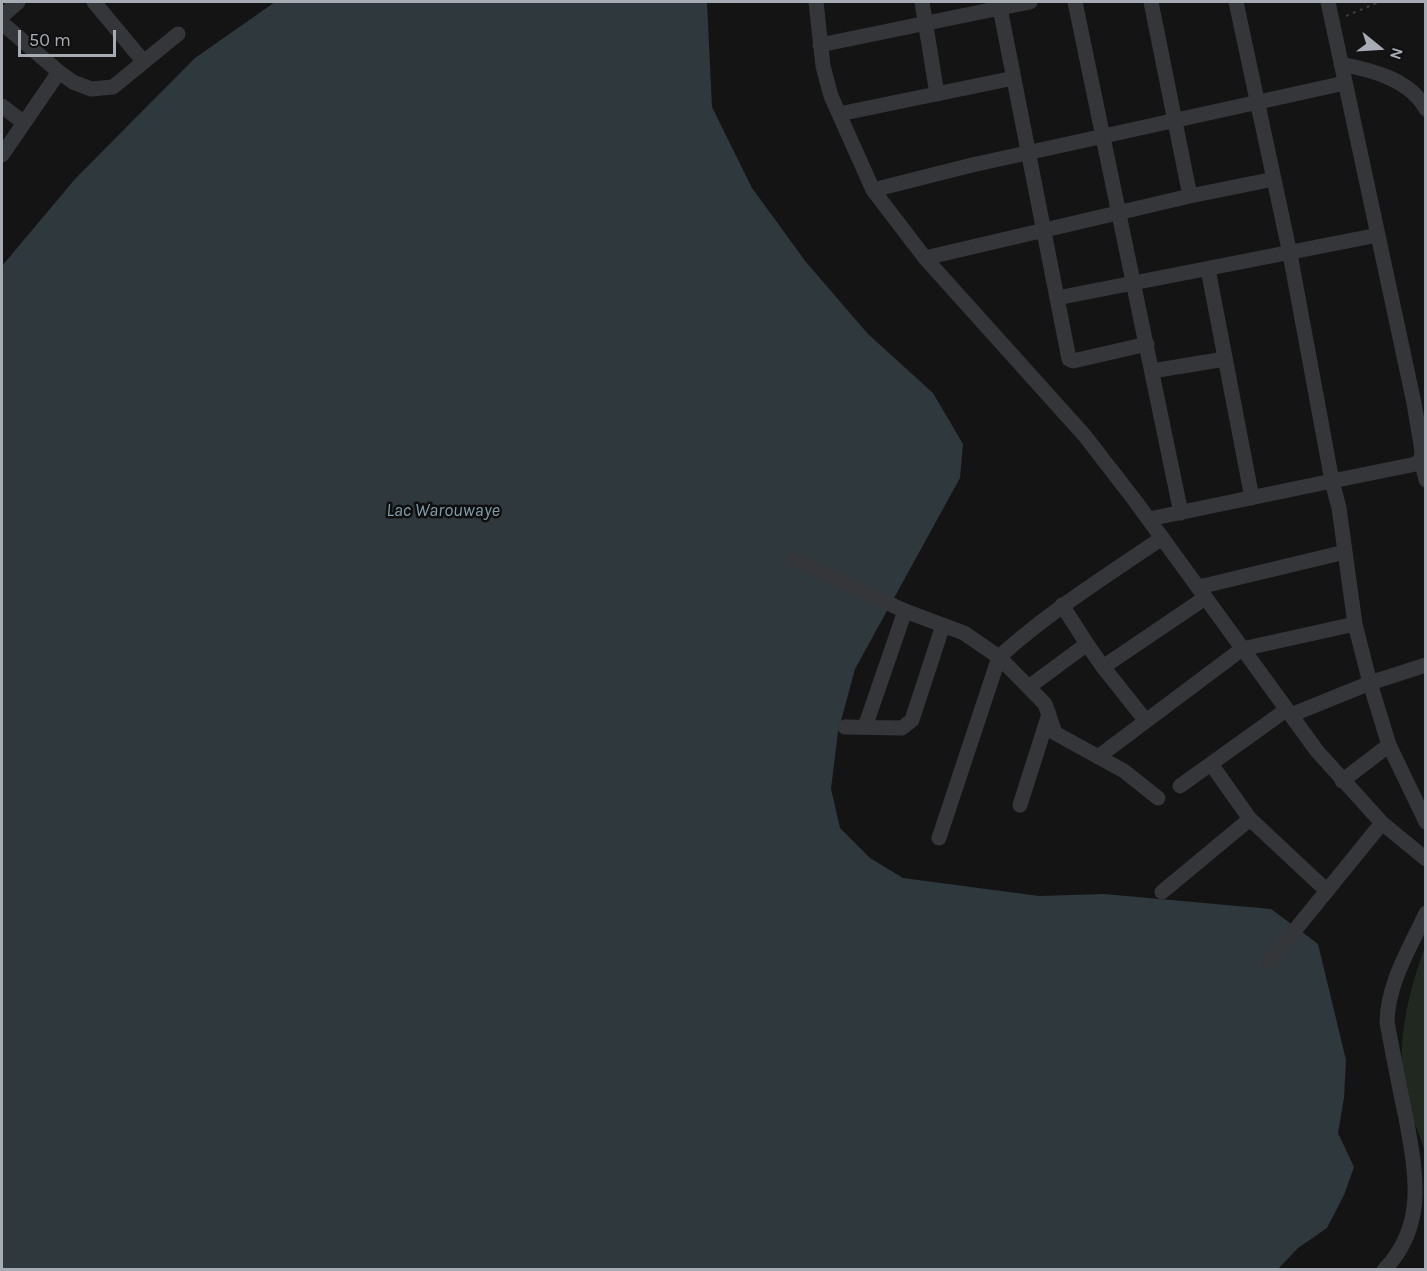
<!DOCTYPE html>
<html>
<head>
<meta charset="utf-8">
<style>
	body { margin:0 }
	#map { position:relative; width:1427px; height:1271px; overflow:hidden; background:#141415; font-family:Karla,sans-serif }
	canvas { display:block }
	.frame { position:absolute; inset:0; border:3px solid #a7acb4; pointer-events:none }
	.north { position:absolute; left:1349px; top:18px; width:60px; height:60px; -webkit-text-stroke:4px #0f0f10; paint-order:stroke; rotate:108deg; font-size:16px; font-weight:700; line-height:24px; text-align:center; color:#a7acb4 }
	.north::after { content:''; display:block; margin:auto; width:21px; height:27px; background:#a7acb4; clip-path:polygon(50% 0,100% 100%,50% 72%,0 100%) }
	.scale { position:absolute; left:18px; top:30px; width:98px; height:27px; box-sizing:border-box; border:3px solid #a7acb4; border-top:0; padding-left:8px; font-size:18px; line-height:21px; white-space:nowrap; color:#a7acb4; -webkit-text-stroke:4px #0f0f10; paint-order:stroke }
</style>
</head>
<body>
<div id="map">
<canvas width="1427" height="1271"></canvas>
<div class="frame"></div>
<div class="north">N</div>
<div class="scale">50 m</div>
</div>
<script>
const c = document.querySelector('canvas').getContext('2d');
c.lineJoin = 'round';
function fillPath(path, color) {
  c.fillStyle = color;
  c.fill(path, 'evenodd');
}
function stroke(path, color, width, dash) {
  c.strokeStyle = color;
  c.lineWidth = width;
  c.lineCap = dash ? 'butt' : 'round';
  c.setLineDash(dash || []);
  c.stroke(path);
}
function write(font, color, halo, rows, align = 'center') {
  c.font = font + ' Karla,sans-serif';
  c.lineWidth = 5;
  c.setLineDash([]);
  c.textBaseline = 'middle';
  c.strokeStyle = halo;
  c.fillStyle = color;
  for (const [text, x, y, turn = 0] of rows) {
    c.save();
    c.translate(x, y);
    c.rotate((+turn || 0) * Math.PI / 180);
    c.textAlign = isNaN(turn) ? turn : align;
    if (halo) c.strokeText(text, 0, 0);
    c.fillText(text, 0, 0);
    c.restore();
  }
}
const green = new Path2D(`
	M1425 947V1151C1420 1135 1412 1119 1407 1102 1394 1051 1407 995 1425 947Z`);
const water = new Path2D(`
	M275 2H707L712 107 752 188 806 262 868 334 933 393 963 444 960 478 855 669 838 732 831 789 840 828 870 858 903 878 1039 896 1104 894 1271 909 1318 944 1346 1060 1344 1098 1338 1133 1354 1167 1344 1195 1327 1228 1298 1248 1277 1270H2V266L75 179 195 58Z`);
const path = new Path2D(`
	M1346 16 1379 2`);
const minor = new Path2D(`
	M94 2 143 61
	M816 2 823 66 831 96 873 190 925 258 1085 436 1136 502 1317 751 1382 823 1426 859
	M922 2 937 94
	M999 2 1000 8 1030 2
	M1075 2 1181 513
	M1151 2 1190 196
	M1328 2 1414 403 1422 451 1421 459 1416 464 1332 481 1339 508 1355 624 1370 683 1389 745 1426 822
	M2 16 18 2
	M2 23 59 72 73 82 91 89 113 87 178 34
	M820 45 1000 8 1069 359 1073 361 1147 344
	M1341 64C1371 70 1410 79 1426 109
	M2 106 24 123
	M839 114 1014 78
	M2 155 59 72
	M873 190 972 165 1345 83
	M925 258 1190 196 1274 179
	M1208 269 1252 498
	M1057 298 1378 235
	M1152 371 1225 359
	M1421 459 1426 480
	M1149 519 1332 481 1290 254 1236 2
	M794 560 905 611 964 633 999 657 939 838
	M1199 587 1345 552
	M1062 605 1087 644
	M1103 667 1146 721
	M1030 686 1087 644 1103 667 1205 598
	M1291 715 1370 683 1426 665
	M845 727 902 728 912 720 943 625
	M865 727 905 611
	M1098 757 1242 649 1355 624
	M1211 764 1250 819 1326 890
	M1342 781 1389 745
	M1180 786 1286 710
	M1158 798 1124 771 1055 733 1045 704 999 657C1049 612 1106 576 1162 538
	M1020 805 1049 714
	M1162 892 1250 819
	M1269 962 1382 823
	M1384 1270C1427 1226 1416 1173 1406 1118 1399 1086 1393 1054 1387 1022 1388 982 1410 948 1426 913`);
const waterNames = [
	["Lac Warouwaye",443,511]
];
fillPath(green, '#202820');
fillPath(water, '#2e383d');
stroke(path, '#3b3d41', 2, [3, 4.5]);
stroke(minor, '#35363a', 15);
write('italic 18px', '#809dac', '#0f0f10', waterNames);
</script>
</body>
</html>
